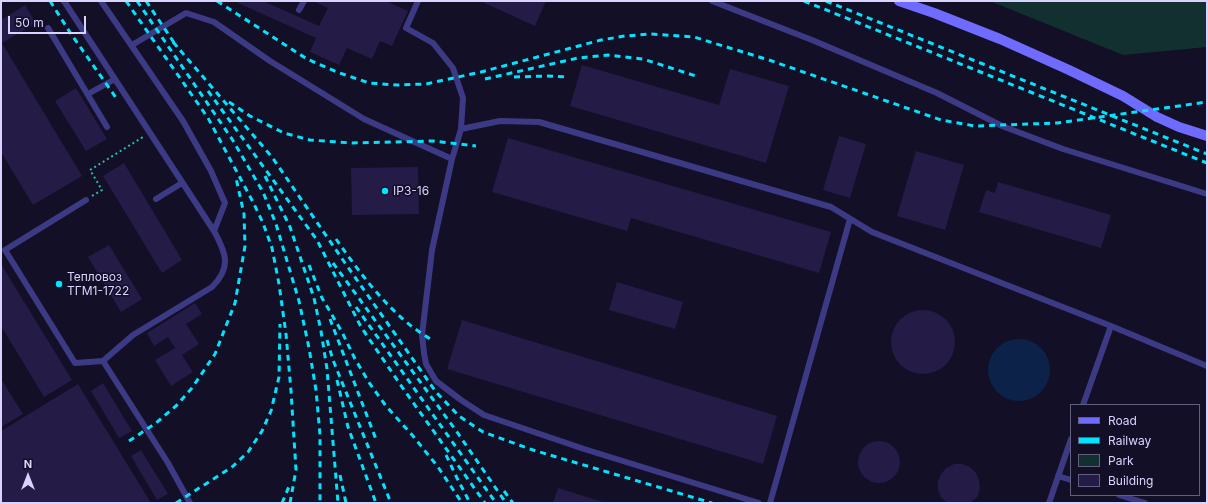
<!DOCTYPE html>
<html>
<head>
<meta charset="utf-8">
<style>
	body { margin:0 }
	#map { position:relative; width:1208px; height:504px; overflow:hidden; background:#130f26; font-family:Inter,sans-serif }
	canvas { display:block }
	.frame { position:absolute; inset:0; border:2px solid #d9d4ff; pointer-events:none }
	.legend { position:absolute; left:1070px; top:404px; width:130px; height:92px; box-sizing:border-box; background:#130f26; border:1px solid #625e7d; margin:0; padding:5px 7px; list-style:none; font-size:12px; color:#d9d4ff }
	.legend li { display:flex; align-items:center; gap:8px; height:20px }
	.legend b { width:20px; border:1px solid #625e7d }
	.north { position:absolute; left:8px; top:456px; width:40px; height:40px; -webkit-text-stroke:3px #130f26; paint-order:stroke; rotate:0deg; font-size:11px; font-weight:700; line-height:16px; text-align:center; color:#d9d4ff }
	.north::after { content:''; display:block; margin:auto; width:14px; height:18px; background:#d9d4ff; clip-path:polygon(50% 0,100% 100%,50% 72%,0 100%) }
	.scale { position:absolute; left:8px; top:16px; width:78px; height:18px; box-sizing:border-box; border:2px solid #d9d4ff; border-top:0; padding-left:5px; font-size:12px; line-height:14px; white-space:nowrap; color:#d9d4ff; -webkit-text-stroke:3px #130f26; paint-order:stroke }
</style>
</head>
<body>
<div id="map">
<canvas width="1208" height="504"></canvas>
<div class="frame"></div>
<ul class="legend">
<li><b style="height:5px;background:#6f6bff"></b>Road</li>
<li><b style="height:5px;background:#00e5ff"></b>Railway</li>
<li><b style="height:11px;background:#12302f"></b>Park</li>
<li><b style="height:11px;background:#241b47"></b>Building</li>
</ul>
<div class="north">N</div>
<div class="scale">50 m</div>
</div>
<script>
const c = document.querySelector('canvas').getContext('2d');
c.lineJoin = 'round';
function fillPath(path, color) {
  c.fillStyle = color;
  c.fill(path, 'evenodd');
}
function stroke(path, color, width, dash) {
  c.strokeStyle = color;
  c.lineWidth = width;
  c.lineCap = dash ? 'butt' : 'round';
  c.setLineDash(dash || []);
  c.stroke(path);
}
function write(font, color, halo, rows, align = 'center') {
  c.font = font + ' Inter,sans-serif';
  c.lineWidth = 3;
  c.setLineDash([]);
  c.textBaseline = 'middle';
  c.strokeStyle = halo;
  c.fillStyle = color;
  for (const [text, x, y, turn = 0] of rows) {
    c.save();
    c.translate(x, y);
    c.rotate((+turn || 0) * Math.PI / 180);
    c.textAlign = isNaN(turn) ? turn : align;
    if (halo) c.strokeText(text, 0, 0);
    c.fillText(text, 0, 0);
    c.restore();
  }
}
const green = new Path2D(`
	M990 1H1207V47L1123 55Z`);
const water = new Path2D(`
	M988 370a31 31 0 1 1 62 0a31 31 0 1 1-62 0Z`);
const building = new Path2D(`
	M239 1H263L319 26 328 8 315 2V1H386L408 11 392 46 380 41 372 59 347 48 339 65 310 52 316 38 238 3Z
	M480 1H546L535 26Z
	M25 5 36 23 2 43 82 176 33 205 1 152V20Z
	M582 65 719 105 730 69 789 86 766 163 570 106Z
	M76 88 107 139 86 151 55 101Z
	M839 136 866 144 850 198 823 190Z
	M508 138 831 232 819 273 631 218 627 231 492 192Z
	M916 151 964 165 945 230 897 216Z
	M124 163 182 260 162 273 103 176Z
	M418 167 419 214 352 215 351 168Z
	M998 182 1111 215 1101 248 979 212 986 190 995 193Z
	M109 245 142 299 121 312 88 257Z
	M1 264 72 380 44 397 1 326Z
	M617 282 683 302 675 329 609 310Z
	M195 303 202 314 186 324 199 344 182 355 193 372 171 386 155 360 175 348 168 337 154 346 147 333Z
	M891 342a32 32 0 1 1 64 0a32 32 0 1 1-64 0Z
	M462 320 777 416 763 464 447 369Z
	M1 379 23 414 1 427Z
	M103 383 132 431 119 438 91 391Z
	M78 384 151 503H1V431Z
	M858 462a21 21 0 1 1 42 0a21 21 0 1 1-42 0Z
	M141 450 168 494 157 500 131 456Z
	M954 464H962L970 467 976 473 979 480 980 489 977 497 970 503H947L941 497 938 490V482L941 474 946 468Z
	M558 488 606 503H553Z`);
const path = new Path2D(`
	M92 196 102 190 90 170 143 137`);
const lane = new Path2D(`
	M64 1 214 231C226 253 232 267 212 287L133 335 103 361 75 363 5 250 86 200
	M101 1 183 121 211 171 225 203 214 231
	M418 1 406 28 433 43 453 68 463 98 461 129 452 159 432 250 422 335 424 353 426 364 436 381 461 400 484 415 584 449 759 503
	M712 1 812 40 937 93 1002 126 1063 149 1207 194
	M299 10 304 1
	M48 28 107 127
	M132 45 186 13 214 22 270 61 364 119 452 159
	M88 94 115 79
	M461 129 500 121 539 122 831 207 872 232 1111 326 1207 366
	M156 199 182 183
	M103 361 168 463 190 503
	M1083 405 1111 326
	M1058 476 1071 480
	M1119 495 1145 503
	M770 503 850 219
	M1049 503 1071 439`);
const secondary = new Path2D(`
	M899 1 934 13 1000 39 1069 70 1123 96 1157 117 1179 127 1207 136`);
const rail = new Path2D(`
	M50 1 71 34 117 99
	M126 1 208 118 253 202 263 223 272 248 279 284 286 334 291 391 296 470 290 503
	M137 1 232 139 263 192 276 224 299 301 309 348 316 390 320 435V503
	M146 1 177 47
	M217 1 307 59 337 72 369 83 397 85 426 84 481 72 601 40 625 36 650 34 694 37 769 60 941 120 975 126 1057 123 1207 102
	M804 1 1207 163
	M826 1 1207 154
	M173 42 272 157 345 263 436 392 459 416 483 432 533 450 712 503
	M514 77 547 76 567 77
	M485 79 578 58 608 55 643 59 696 76
	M208 91 317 240 361 327 402 387 485 503
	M229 102 250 116 284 133 310 140 352 143 433 141 476 146
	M265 176 290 227 314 298 321 331 327 369 338 503
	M336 239C362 276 392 317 432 340
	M333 263 457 432 506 503
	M309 265 322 298 342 332 355 359 370 384 386 406 413 436 438 467 462 503
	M356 307 496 503
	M330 319 377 442
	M327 340 333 360 391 503
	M337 380 348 427 376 503
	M129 441 156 423 177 405 192 388 215 354 235 303 245 246 244 214 236 178
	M446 455 457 478 470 503
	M340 475 346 503
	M504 491 513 503
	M176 503 232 467 248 452 262 431 271 411 279 377 280 324
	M282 503 290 484`);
const markers = [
	[385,191,4,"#00e5ff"],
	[59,284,4,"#00e5ff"]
];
const poiNames = [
	["ІРЗ-16",393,191],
	["Тепловоз",67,277],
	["ТГМ1-1722",67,291]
];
fillPath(green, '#12302f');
fillPath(water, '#0c2248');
fillPath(building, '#241b47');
stroke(path, '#2fb8b0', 2, [2, 3]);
stroke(lane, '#3d3a85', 6);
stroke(secondary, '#6f6bff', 10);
stroke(rail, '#00e5ff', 3, [6, 5]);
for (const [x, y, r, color] of markers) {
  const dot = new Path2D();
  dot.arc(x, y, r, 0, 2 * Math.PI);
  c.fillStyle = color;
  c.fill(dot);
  stroke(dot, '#130f26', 1.5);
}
write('12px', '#d9d4ff', '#130f26', poiNames, 'left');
</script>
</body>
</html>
